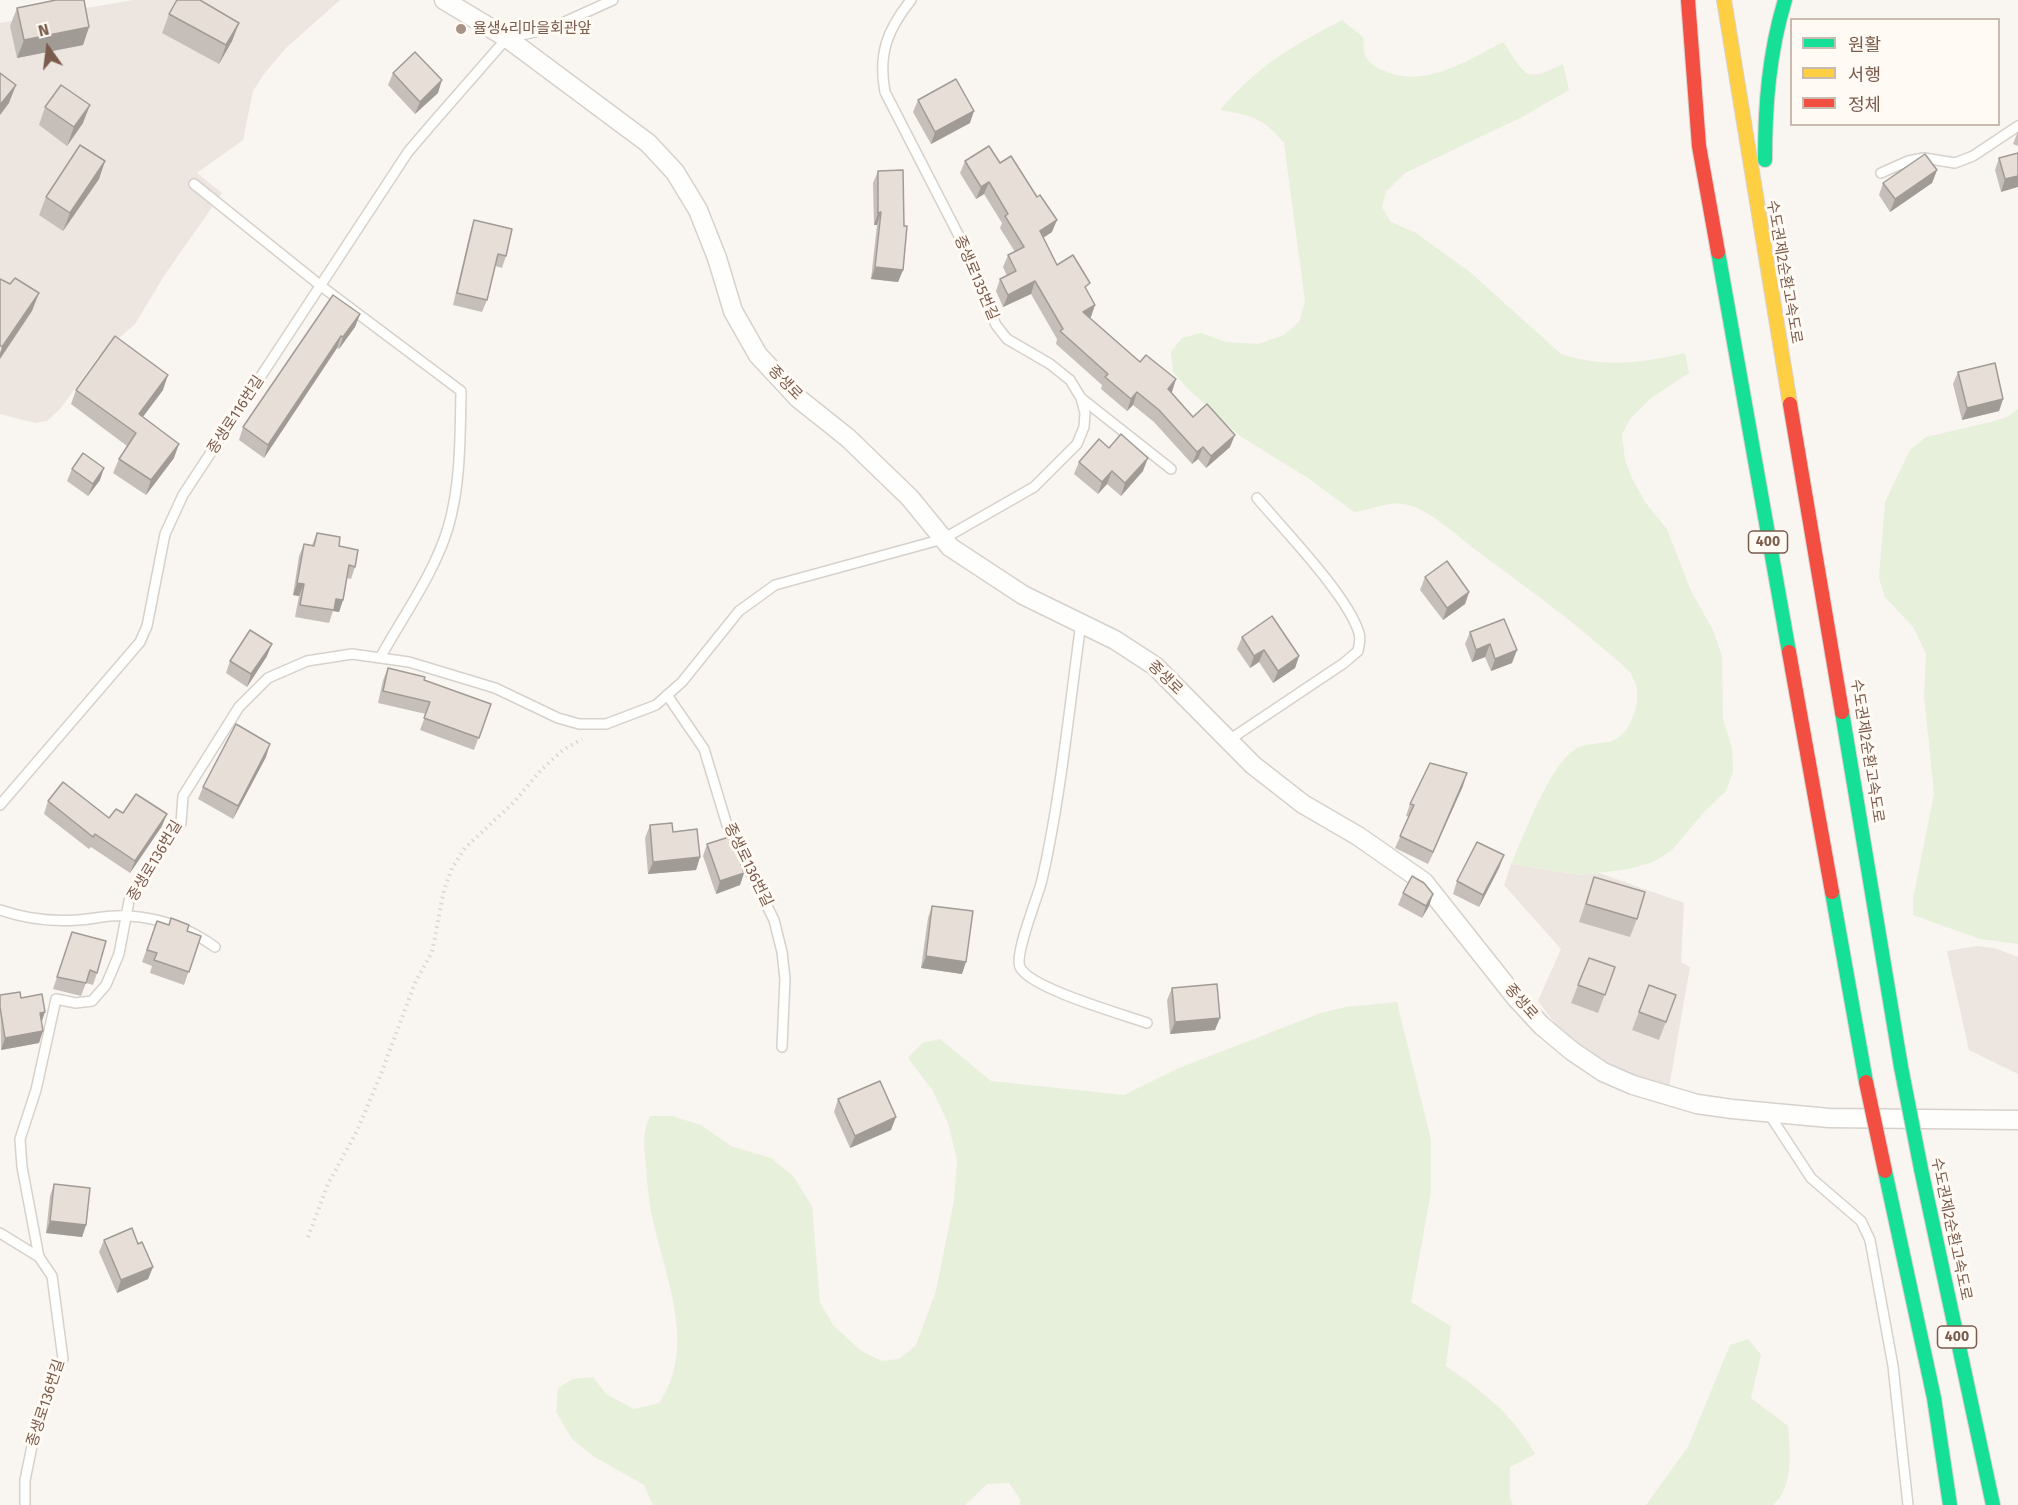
<!DOCTYPE html>
<html>
<head>
<meta charset="utf-8">
<style>
	body { margin:0 }
	#map { position:relative; width:2018px; height:1505px; overflow:hidden; background:#f9f5f0; font-family:"Fira Sans","Noto Sans KR",sans-serif }
	canvas { display:block }
	.legend { position:absolute; left:1790px; top:18px; width:210px; height:108px; box-sizing:border-box; background:#fffaf3; border:2px solid #cabbb1; margin:0; padding:8px 10px; list-style:none; font-size:18px; color:#7a5c4d }
	.legend li { display:flex; align-items:center; gap:12px; height:30px }
	.legend b { width:30px; border:2px solid #cabbb1 }
	.north { position:absolute; left:18px; top:18px; width:60px; height:60px; -webkit-text-stroke:4px #fffaf3; paint-order:stroke; rotate:346deg; font-size:16px; font-weight:700; line-height:24px; text-align:center; color:#7a5c4d }
	.north::after { content:''; display:block; margin:auto; width:21px; height:27px; background:#7a5c4d; clip-path:polygon(50% 0,100% 100%,50% 72%,0 100%) }
</style>
</head>
<body>
<div id="map">
<canvas width="2018" height="1505"></canvas>
<ul class="legend">
<li><b style="height:8px;background:#16e098"></b>원활</li>
<li><b style="height:8px;background:#ffcf43"></b>서행</li>
<li><b style="height:8px;background:#f24e42"></b>정체</li>
</ul>
<div class="north">N</div>
</div>
<script>
const c = document.querySelector('canvas').getContext('2d');
c.lineJoin = 'round';
function fillPath(path, color) {
  c.fillStyle = color;
  c.fill(path, 'evenodd');
}
function stroke(path, color, width, dash) {
  c.strokeStyle = color;
  c.lineWidth = width;
  c.lineCap = dash ? 'butt' : 'round';
  c.setLineDash(dash || []);
  c.stroke(path);
}
function write(font, color, halo, rows, align = 'center') {
  c.font = font + ' "Fira Sans","Noto Sans KR",sans-serif';
  c.lineWidth = 6;
  c.setLineDash([]);
  c.textBaseline = 'middle';
  c.strokeStyle = halo;
  c.fillStyle = color;
  for (const [text, x, y, turn = 0] of rows) {
    c.save();
    c.translate(x, y);
    c.rotate((+turn || 0) * Math.PI / 180);
    c.textAlign = isNaN(turn) ? turn : align;
    if (halo) c.strokeText(text, 0, 0);
    c.fillText(text, 0, 0);
    c.restore();
  }
}
const industrial = new Path2D(`
	M133 0H340L285 49 264 74 253 91 243 140 197 173 222 193 164 276 135 324 98 357 60 409 47 421 35 423 0 414V23Z
	M1511 864 1581 875 1599 873 1684 903 1681 962 1690 967 1668 1093 1616 1076 1561 1032 1538 1001 1561 949 1504 885Z
	M1977 946 1994 948 2018 957V1074L1969 1050 1947 951Z`);
const green = new Path2D(`
	M1342 20 1363 37C1364 42 1363 50 1365 55 1368 62 1375 67 1382 70 1423 90 1467 61 1503 42 1527 75 1522 84 1563 64L1569 90 1524 116 1405 173 1386 192 1382 207 1391 222 1416 233 1470 272 1561 354C1604 368 1642 363 1685 353L1689 373 1651 398 1630 419 1622 434 1625 460 1632 478 1645 502 1667 529 1691 591 1713 630 1722 656 1723 719 1732 748 1733 772 1726 791 1706 810 1672 850 1653 862 1629 869 1581 875 1511 864C1526 831 1544 779 1569 754 1581 742 1597 745 1612 741 1629 736 1639 707 1637 691 1637 685 1633 679 1631 673 1582 627 1527 588 1473 548 1454 533 1431 511 1408 505 1389 500 1373 510 1354 512L1308 478 1240 436 1187 388 1173 372 1171 352 1182 338 1201 333 1226 342 1258 344 1284 335 1299 322 1305 301 1284 143C1262 117 1253 116 1220 110 1260 64 1289 48 1342 20Z
	M2018 409V944L1980 939 1913 915V899L1934 794 1924 695 1926 654 1914 628 1885 597 1879 578 1885 502 1910 450 1926 437 1991 422 2009 416Z
	M1397 1002 1431 1140V1192L1411 1302 1451 1326 1446 1366C1483 1392 1512 1413 1535 1454L1510 1467V1498L1513 1505H1020V1499L1009 1483 987 1484 965 1505H653L644 1485 593 1456 572 1439 556 1412 558 1388 573 1379 593 1377 606 1394 634 1409 659 1403C699 1346 663 1273 651 1211 648 1196 647 1180 646 1165 644 1146 642 1133 650 1116H672L701 1125 731 1146 771 1158 793 1176 812 1206 820 1303 833 1325 861 1351 882 1361 899 1359 916 1345 936 1291 954 1201 957 1160 948 1123 933 1091 908 1058 922 1043 940 1039 991 1081 1124 1095 1179 1068 1321 1013 1346 1007Z
	M1748 1339 1761 1355 1751 1398 1788 1426C1790 1451 1794 1487 1773 1505H1646L1688 1447 1730 1345Z`);
const path = new Path2D(`
	M308 1237 328 1184 357 1131 379 1079 415 983 432 952 444 890 452 868 465 848 514 802 541 770 563 750 582 739`);
const lane = new Path2D(`
	M1881 173 1908 161 1924 158 1955 163 1973 156 2018 126
	M194 184 321 286 461 391C460 436 461 484 448 528 434 574 403 616 380 658
	M1081 398 1171 469
	M1081 623C1069 709 1061 796 1042 880 1038 897 1014 954 1020 967 1029 988 1122 1014 1147 1023
	M667 695 704 749 727 825 774 920 782 952 785 979 782 1047
	M1229 740 1344 663 1358 651C1359 645 1361 639 1359 633 1348 596 1284 530 1257 498
	M0 805 140 642 147 626 165 534 183 495 408 152 431 125 507 38 549 29 613 0
	M0 910C26 919 51 922 78 920 94 919 112 914 129 916 161 918 189 928 215 947
	M1769 1114 1811 1178 1861 1221 1870 1240 1893 1366 1908 1505
	M0 1233 39 1257
	M25 1505V1480L37 1422 63 1359 52 1276 39 1257 22 1167 20 1139 36 1090 56 999 76 1003 92 1001 106 985 119 954 129 901 143 875 181 823 183 796 239 707 268 678 307 661 352 654 409 662 495 688 558 718 579 724H606L656 705 682 682 739 611 775 585 943 539 1034 487 1077 444 1084 427 1085 413 1081 398 1070 380 1050 364 1007 339 996 325 958 234 885 92C878 54 887 30 911 0`);
const street = new Path2D(`
	M444 0 507 38 648 143 675 172 698 210 717 258 733 311 758 355 799 399 848 438 910 498 950 547 1023 595 1115 640 1155 666 1253 765 1303 804 1358 836 1424 882 1516 998 1542 1026 1572 1051 1603 1072 1633 1085 1697 1104 1732 1109 1829 1118 2018 1120`);
const fast = new Path2D(`
	M1765 160C1765 105 1769 53 1785 0
	M1718 252 1789 652
	M1842 712 1901 1067
	M1832 892 1866 1082
	M1921 1169 1993 1505
	M1885 1171 1934 1398 1950 1505`);
const slow = new Path2D(`
	M1724 0 1790 404`);
const jam = new Path2D(`
	M1688 0 1699 146 1718 252
	M1790 404 1842 712
	M1789 652 1832 892`);
const fastBridge = new Path2D(`
	M1901 1067 1921 1169`);
const jamBridge = new Path2D(`
	M1866 1082 1885 1171`);
const wall = new Path2D(`
	M17 8 89 27 83 45 17 58 10 26Z
	M169 14 239 23 232 41 219 64 162 33Z
	M393 73 438 93 415 114 388 85Z
	M918 100 970 123 931 144 913 112Z
	M45 107 83 123 67 146 39 125Z
	M2018 131V146L2013 144Z
	M2018 153 2001 192 1995 170 1999 158Z
	M105 161 99 179 63 231 39 215 46 197Z
	M965 161 1000 163 1052 232 1043 238 1057 265 1087 291 1091 317 1090 318 1171 392 1193 417 1230 447 1206 468 1198 459 1192 464 1154 422 1133 405 1127 411 1101 389 1102 385 1056 344 1057 339 1031 294 1003 307 996 291 1000 279 1007 276 1003 267 1008 255 1015 252 1000 228 1002 223 984 194 976 199 960 173Z
	M1937 170 1932 183 1890 212 1879 195 1883 183Z
	M878 171 903 270 898 282 871 279 877 225H874L873 183Z
	M474 220 506 256 502 268 495 266 487 300 482 312 453 305 470 233Z
	M360 314 355 327 339 349 337 348 264 458 239 440 243 427Z
	M1958 372 2003 399 1999 411 1962 420 1953 384Z
	M76 390H163L142 417 174 458 146 495 113 473 119 459 127 446 71 404Z
	M1109 448 1143 471 1121 496 1107 484 1098 494 1074 474 1079 462Z
	M72 469 100 480 88 496 67 481Z
	M317 533 339 546 355 567 351 579 347 578 343 600 339 612 333 611 329 623 295 617 299 596 293 595 299 556 304 544 312 545Z
	M1425 577 1469 592 1465 604 1443 620 1420 590Z
	M1504 619 1512 663 1491 671 1485 657 1472 662 1465 644 1470 632Z
	M1242 637 1299 656 1295 668 1273 683 1259 662 1250 668 1237 649Z
	M267 656 247 687 226 673 230 661Z
	M388 668 491 704 474 750 420 730 426 714 378 703 383 680Z
	M266 757 233 819 198 799 203 787Z
	M1463 786 1428 864 1395 848 1409 817 1406 816 1410 804Z
	M48 801 109 818 123 813 162 826 130 873 91 847 89 849 44 814Z
	M650 825 673 832 700 857 696 870 648 874 645 838Z
	M707 844 744 873 740 885 716 894 703 856Z
	M1504 855 1499 868 1479 907 1453 894 1457 881Z
	M1594 877 1637 919 1630 937 1579 922Z
	M1403 893 1433 894 1429 906 1422 918 1398 905Z
	M932 906 962 974 921 968 928 918Z
	M157 921 201 936 184 985 150 973 152 966 142 962Z
	M72 932 97 973 93 985 86 983 81 996 53 989Z
	M1615 967 1598 1013 1571 1003 1578 985Z
	M1649 985 1676 995 1659 1040 1632 1030Z
	M1172 988 1215 1030 1170 1034 1167 1000Z
	M0 995 21 998 42 1022 39 1043 1 1050Z
	M838 1099 891 1130 850 1148 834 1112Z
	M54 1184 86 1225 82 1237 46 1233 50 1196Z
	M104 1240 138 1244 153 1267 148 1279 117 1293 99 1252Z`);
const shadedWall = new Path2D(`
	M239 23 232 41 219 64 226 45Z
	M89 27 83 45 17 58 24 40Z
	M442 80 438 93 415 114 420 102Z
	M16 85 9 103 0 115V105Z
	M90 105 83 123 67 146 74 127Z
	M974 111 970 123 931 144 935 132Z
	M105 161 99 179 63 231 70 213Z
	M1937 170 1932 183 1890 212 1895 199Z
	M2018 176V187L2001 192 2005 179Z
	M989 182 984 194 976 199 981 187Z
	M881 212 877 225H874L878 213Z
	M1057 220 1052 232 1035 243 1040 231Z
	M875 267 903 270 898 282 871 279Z
	M1035 281 1031 294 1003 307 1008 295Z
	M39 293 32 311 0 359V353L2 347Z
	M1095 305 1091 317 1079 324 1083 312Z
	M360 314 355 327 339 349 343 337Z
	M341 336 337 348 264 458 268 445Z
	M168 375 163 390 134 429 139 414Z
	M1176 379 1172 392 1164 401 1168 389Z
	M1137 392 1133 405 1127 411 1131 399Z
	M2003 399 1999 411 1962 420 1967 408Z
	M1235 435 1230 447 1206 468 1211 456Z
	M179 444 174 458 146 495 151 480Z
	M1203 447 1198 459 1192 464 1197 452Z
	M1148 458 1143 471 1121 496 1125 483Z
	M104 468 100 480 88 496 93 484Z
	M1112 471 1107 484 1098 494 1102 482Z
	M297 583 304 584 299 596 293 595Z
	M1469 592 1465 604 1443 620 1447 608Z
	M336 599 343 600 339 612 333 611Z
	M272 644 267 656 247 687 251 674Z
	M1490 644 1485 657 1472 662 1476 650Z
	M1264 650 1259 662 1250 668 1254 656Z
	M1517 650 1512 663 1491 671 1495 659Z
	M1299 656 1295 668 1273 683 1278 671Z
	M270 744 266 757 233 819 238 806Z
	M1467 773 1463 786 1428 864 1433 852Z
	M167 814 162 826 130 873 135 861Z
	M1504 855 1499 868 1479 907 1483 895Z
	M700 857 696 870 648 874 653 862Z
	M744 873 740 885 716 894 720 881Z
	M1433 894 1429 906 1422 918 1426 906Z
	M926 956 966 962 962 974 921 968Z
	M45 1012 41 1024 40 1013Z
	M1220 1018 1215 1030 1170 1034 1175 1022Z
	M43 1031 39 1043 1 1050 5 1038Z
	M896 1117 891 1130 850 1148 855 1136Z
	M50 1221 86 1225 82 1237 46 1233Z
	M153 1267 148 1279 117 1293 121 1280Z`);
const building = new Path2D(`
	M56 0H84L89 27 24 40 17 8Z
	M177 0H200L239 23 226 45 169 14Z
	M415 52 442 80 420 102 393 73Z
	M0 73 16 85 0 105Z
	M956 79 974 111 935 132 918 100Z
	M61 85 90 105 74 127 45 107Z
	M80 145 105 161 70 213 46 197Z
	M989 146 1000 163 1011 156 1037 197 1040 195 1057 220 1040 231 1057 265 1073 255 1090 283 1085 287 1095 305 1083 312 1140 362 1146 355 1176 379 1168 389 1193 417 1207 404 1235 435 1211 456 1203 447 1197 452 1159 410 1137 392 1131 399 1105 377 1108 374 1060 331 1063 329 1035 281 1008 295 1000 279 1016 271 1008 255 1024 247 1005 216 1008 214 989 182 981 187 965 161Z
	M2018 153V176L2005 179 1999 158Z
	M1925 154 1937 170 1895 199 1883 183Z
	M903 170 904 226H907L903 270 875 267 881 212 878 213V171Z
	M474 220 512 229 506 256 498 254 487 300 457 293Z
	M15 278 39 293 2 347 0 345V279L10 284Z
	M333 295 360 314 343 337 341 336 268 445 243 427Z
	M115 336 168 375 139 414 179 444 151 480 119 459 136 433 76 390Z
	M1995 363 2003 399 1967 408 1958 372Z
	M1121 434 1148 458 1125 483 1112 471 1102 482 1079 462 1099 439 1109 448Z
	M83 453 104 468 93 484 72 469Z
	M317 533 340 537 339 546 358 550 355 567 349 565 343 600 336 599 334 610 300 605 304 584 297 583 304 544 314 546Z
	M1447 561 1469 592 1447 608 1425 577Z
	M1272 616 1299 656 1278 671 1264 650 1254 656 1242 637Z
	M1504 619 1517 650 1495 659 1490 644 1476 650 1470 632Z
	M250 630 272 644 251 674 230 661Z
	M388 668 425 677 424 680 491 704 479 738 424 718 430 702 383 691Z
	M236 724 270 744 238 806 203 787Z
	M1430 763 1467 773 1433 852 1400 836 1414 805 1410 804Z
	M63 782 109 818 116 809 123 813 136 794 167 814 135 861 95 834 93 837 48 801Z
	M672 823 673 832 697 829 700 857 653 862 650 825Z
	M732 836 744 873 720 881 707 844Z
	M1477 842 1504 855 1483 895 1457 881Z
	M1412 876 1424 883 1433 894 1426 906 1403 893Z
	M1594 877 1645 892 1637 919 1586 904Z
	M932 906 973 911 966 962 926 956Z
	M171 918 189 925 187 931 201 936 189 972 154 960 157 953 147 950 157 921 169 925Z
	M72 932 106 941 97 973 90 970 86 983 57 977Z
	M1589 958 1615 967 1605 995 1578 985Z
	M1217 984 1220 1018 1175 1022 1172 988Z
	M1649 985 1676 995 1666 1022 1639 1012Z
	M20 992 21 998 42 994 45 1012 40 1013 43 1031 5 1038 0 1007V995Z
	M880 1081 896 1117 855 1136 838 1099Z
	M54 1184 90 1188 86 1225 50 1221Z
	M132 1228 138 1244 142 1242 153 1267 121 1280 104 1240Z`);
const markers = [
	[461,29,6,"#a69286"]
];
const shields = [
	[1768,542,39],
	[1957,1337,39]
];
const shieldNames = [
	["400",1768,542],
	["400",1957,1337]
];
const poiNames = [
	["율생4리마을회관앞",473,29]
];
const streetNames = [
	["수도권제2순환고속도로",1784,272,80],
	["종생로135번길",976,278,67],
	["종생로",785,383,46],
	["종생로116번길",236,415,-57],
	["종생로",1165,678,44],
	["수도권제2순환고속도로",1867,751,81],
	["종생로136번길",155,861,-59],
	["종생로136번길",748,865,64],
	["종생로",1521,1002,49],
	["수도권제2순환고속도로",1951,1229,78],
	["종생로136번길",46,1403,-72]
];
fillPath(industrial, '#ede5e0');
fillPath(green, '#e7f0db');
stroke(lane, '#d7d1cb', 12);
stroke(street, '#d7d1cb', 21);
stroke(fast, '#dad1cc', 16);
stroke(slow, '#dad1cc', 16);
stroke(jam, '#dad1cc', 16);
stroke(path, '#dcd5d0', 4, [1.5, 4.5]);
stroke(lane, '#fefefd', 9);
stroke(street, '#fefefd', 18);
stroke(fast, '#16e098', 14);
stroke(slow, '#ffcf43', 14);
stroke(jam, '#f24e42', 14);
stroke(fastBridge, '#dad1cc', 16, []);
stroke(jamBridge, '#dad1cc', 16, []);
stroke(fastBridge, '#16e098', 14);
stroke(jamBridge, '#f24e42', 14);
fillPath(wall, '#c6bfb9');
fillPath(shadedWall, '#a19b96');
fillPath(building, '#e6ded7');
stroke(building, '#a19b96', 1.5);
for (const [x, y, r, color] of markers) {
  const dot = new Path2D();
  dot.arc(x, y, r, 0, 2 * Math.PI);
  c.fillStyle = color;
  c.fill(dot);
  stroke(dot, '#fffaf3', 2);
}
for (const [x, y, w] of shields) {
  const box = new Path2D();
  box.roundRect(x - w / 2, y - 11, w, 22, 4.5);
  c.fillStyle = '#fffaf3';
  c.fill(box);
  stroke(box, '#7a5c4d', 1.5);
}
write('bold 14px', '#7a5c4d', null, shieldNames);
write('15px', '#7a5c4d', '#fffaf3', poiNames, 'left');
write('15px', '#7a5c4d', '#fffaf3', streetNames);
</script>
</body>
</html>
